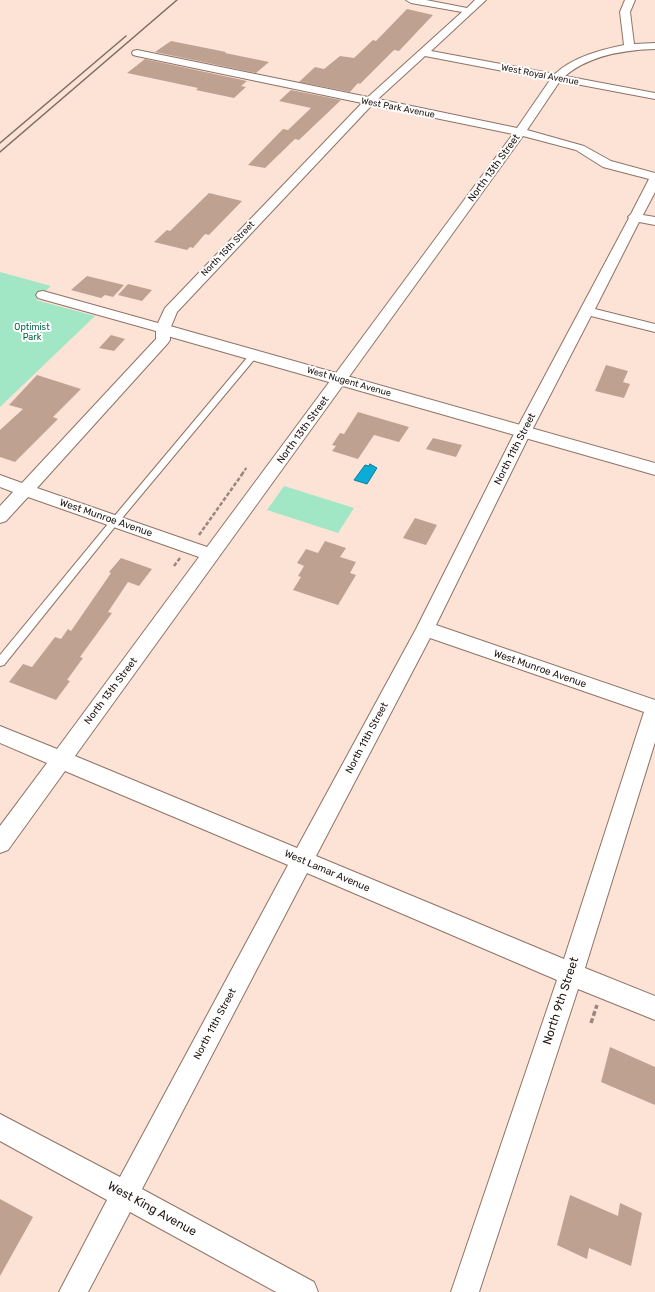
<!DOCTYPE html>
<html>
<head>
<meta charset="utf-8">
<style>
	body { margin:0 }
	canvas { display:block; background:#fce3d6 }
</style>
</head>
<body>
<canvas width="655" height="1292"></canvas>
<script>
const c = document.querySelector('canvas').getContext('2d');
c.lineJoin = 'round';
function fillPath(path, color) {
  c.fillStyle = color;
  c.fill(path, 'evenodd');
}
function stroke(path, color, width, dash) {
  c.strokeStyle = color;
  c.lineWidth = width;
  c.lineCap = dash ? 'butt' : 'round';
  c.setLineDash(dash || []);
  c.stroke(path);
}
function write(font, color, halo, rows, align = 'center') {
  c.font = font + ' Rubik,sans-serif';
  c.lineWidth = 4;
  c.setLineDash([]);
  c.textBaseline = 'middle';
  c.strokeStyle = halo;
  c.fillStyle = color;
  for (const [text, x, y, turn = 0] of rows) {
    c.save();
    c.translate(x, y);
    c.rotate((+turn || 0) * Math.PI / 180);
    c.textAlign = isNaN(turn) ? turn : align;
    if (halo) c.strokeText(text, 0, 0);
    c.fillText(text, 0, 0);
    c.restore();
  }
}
const green = new Path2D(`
	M0 272 51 286 36 300 95 316 0 407Z
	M284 486 354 508 338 533 267 510Z`);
const water = new Path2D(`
	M370 464 377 468 367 484 354 480 365 465 369 466Z`);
const building = new Path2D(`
	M407 9 433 15 399 51 394 50 360 84 358 83 350 92 299 82 315 67 324 69 340 56 354 58 373 40 376 41Z
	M171 41 226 52 225 53 269 62 256 73 155 52Z
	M145 59 247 81 241 86 246 87 234 98 196 90 198 88 127 73Z
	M291 90 341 100 299 140 295 139 265 168 248 165 283 129 288 130 311 108 279 101Z
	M209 193 242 201 209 235 205 234 193 248 190 247 187 250 154 242 167 230 170 231Z
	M87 276 124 285 113 297 105 295 101 298 71 290Z
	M128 284 152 290 142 301 118 295Z
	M111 335 125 339 114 351 99 348Z
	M606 365 628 371 623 382 630 384 624 398 595 391Z
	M37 375 81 389 53 417 58 419 15 462 0 457V430L23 409 9 405Z
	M358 412 409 427 399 442 374 435 358 459 332 451 336 446 332 445 340 433 344 434Z
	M433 438 462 445 456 457 426 449Z
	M415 518 437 525 426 545 403 538Z
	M325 541 346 548 340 557 356 562 350 573 356 575 338 605 293 590 301 577 298 576 304 566 297 563 306 549 318 553Z
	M121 558 152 569 139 586 128 582 108 612 112 613 80 657 83 658 67 680 70 681 56 700 9 682 23 664 32 667 55 637 61 639 68 629 71 631 111 573 109 572Z
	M610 1047 655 1067V1105L601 1082Z
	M570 1195 618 1216 620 1203 642 1213 631 1266 589 1248 587 1259 557 1245Z
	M0 1199 33 1217 0 1276Z`);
const pathFar2 = new Path2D(`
	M242 474 247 467`);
const pathFar1 = new Path2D(`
	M199 535 243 473
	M174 566 180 558`);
const path = new Path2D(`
	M591 1023 597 1005`);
const service = new Path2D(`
	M251 353H254L258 355 118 523 4 665 0 666V655L112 519Z`);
const minor = new Path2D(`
	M406 0H426L467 8 475 0H486L431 51 555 74C573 57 600 50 624 45L620 12 625 0H635L630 12 634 44 655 43V49C624 50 590 55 565 76L655 93V99L560 81 527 130 584 146 611 161 655 173V192L643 215 655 217V225L639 222 595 309 655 324V332L591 316 531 432 436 625 655 700V742L585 968 655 996V1020L578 989 479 1292H451L557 980 307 873 142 1189 314 1282 318 1292H276L130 1212 88 1292H59L107 1200 0 1141V1114L120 1177 288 865 65 771 8 850 0 853V826L47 763 0 743V726L57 749 199 557 28 497 6 521 0 523V506L13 492 0 487V475L22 483 156 339V331L38 298 36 295 38 292 43 291 158 323 165 308 362 103 137 56 133 55 132 53 133 51 137 50 368 97 462 12 411 3ZM425 56 550 80 517 128 378 99ZM372 105 513 134 207 547 37 488 168 343 170 340V329L177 312ZM523 136 576 150 603 167 649 179 631 214 628 217 629 218 515 432 416 629 297 848 75 756ZM430 638 644 712 564 959 316 856Z`);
const tertiary = new Path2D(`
	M163 324 655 463V475L157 333 155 329 157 325Z`);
const rail = new Path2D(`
	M0 143 126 36
	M0 152 177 0`);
const farStreetnames = [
	["West Royal Avenue",540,75,11],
	["West Park Avenue",398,108,11],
	["North 15th Street",228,249,-46],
	["West Nugent Avenue",349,382,16]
];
const farParknames = [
	["Optimist",32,327],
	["Park",32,337]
];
const streetNames = [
	["North 13th Street",494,168,-54],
	["North 13th Street",303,430,-54],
	["North 11th Street",515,449,-63],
	["West Munroe Avenue",106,518,19],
	["West Munroe Avenue",540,669,19],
	["North 13th Street",111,691,-53],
	["North 11th Street",367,738,-62],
	["West Lamar Avenue",327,871,23],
	["North 11th Street",215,1024,-62]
];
const nearStreetnames = [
	["North 9th Street",561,1001,-72],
	["West King Avenue",152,1209,29]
];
fillPath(green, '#a1e7c6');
fillPath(water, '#0bacd5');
stroke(water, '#117e9a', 1);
fillPath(building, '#bfa192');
stroke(service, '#8f7365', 2);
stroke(minor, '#8f7365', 2);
stroke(tertiary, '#8f7365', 2);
stroke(pathFar2, '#99877d', 2, [3, 1.5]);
stroke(pathFar1, '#99877d', 2.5, [4, 2]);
stroke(path, '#99877d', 3.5, [5, 2.5]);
fillPath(service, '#fff');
fillPath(minor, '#fff');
fillPath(tertiary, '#fff');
stroke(rail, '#7f6e65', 1.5);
write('9px', '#1f140f', '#fff', farStreetnames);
write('9px', '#056546', '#fff', farParknames);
write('10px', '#1f140f', '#fff', streetNames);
write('12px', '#1f140f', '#fff', nearStreetnames);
</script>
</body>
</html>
